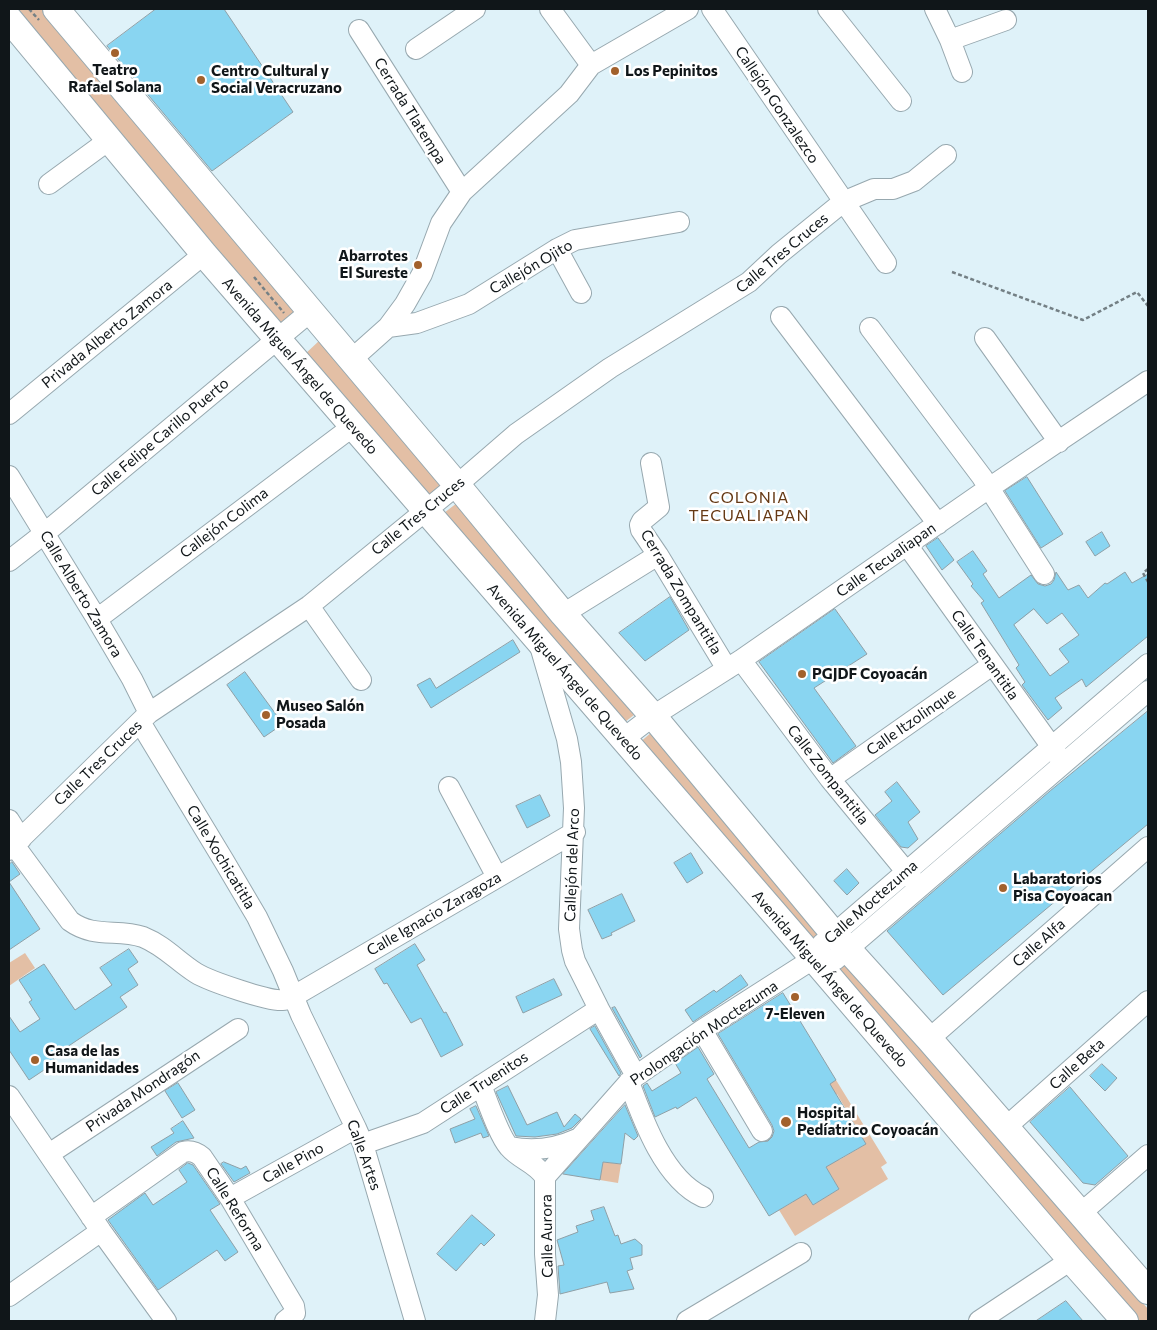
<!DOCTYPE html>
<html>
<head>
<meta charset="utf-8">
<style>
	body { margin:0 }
	#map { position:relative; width:1157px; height:1330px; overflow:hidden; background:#dff2f9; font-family:Commissioner,sans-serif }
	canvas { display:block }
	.frame { position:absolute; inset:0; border:10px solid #101619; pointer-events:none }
</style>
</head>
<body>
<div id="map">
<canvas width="1157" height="1330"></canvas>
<div class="frame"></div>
</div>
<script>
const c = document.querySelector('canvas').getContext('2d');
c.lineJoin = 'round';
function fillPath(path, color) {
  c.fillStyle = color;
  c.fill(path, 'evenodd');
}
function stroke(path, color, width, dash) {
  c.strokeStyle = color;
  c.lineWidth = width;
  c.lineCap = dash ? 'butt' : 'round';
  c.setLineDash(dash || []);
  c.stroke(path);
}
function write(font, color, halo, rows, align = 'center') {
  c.font = font + ' Commissioner,sans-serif';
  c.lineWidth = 5;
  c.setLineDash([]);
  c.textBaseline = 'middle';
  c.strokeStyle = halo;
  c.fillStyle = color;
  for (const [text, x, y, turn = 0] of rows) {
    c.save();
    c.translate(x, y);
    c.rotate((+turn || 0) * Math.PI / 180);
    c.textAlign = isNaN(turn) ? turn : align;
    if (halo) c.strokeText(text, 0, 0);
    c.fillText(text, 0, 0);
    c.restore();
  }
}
const green = new Path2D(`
	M12 9H44L298 312 280 327Z
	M320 340 445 488 427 500 304 355Z
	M457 503 634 715 621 725 440 516Z
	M653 731 823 934 813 945 638 744Z
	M25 953 35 968 9 986V963Z
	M845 959 1148 1309V1321H1139L834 972Z
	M836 1080 887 1163 881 1167 888 1179 795 1236 779 1210 793 1202 758 1143 771 1135 813 1205 839 1189 800 1124 813 1117 839 1160 866 1144 837 1094 790 1121 793 1106Z
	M603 1162 621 1164 618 1183 600 1180Z`);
const building = new Path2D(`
	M156 9H224L293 112 212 171 107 46Z
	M1027 477 1063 534 1041 548 1005 491Z
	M1102 532 1110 546 1095 556 1086 542Z
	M938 538 954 560 942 570 926 546Z
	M973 551 987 571 983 574 999 598 1031 575 1038 584 1045 586 1051 584 1054 580 1056 572 1068 590 1079 585 1088 598 1105 583 1107 584 1125 572 1132 583 1148 574V636L1086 687 1082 679 1055 698 1062 708 1048 720 1022 685 1025 682 1016 668 1019 665 981 603 984 601 971 586 973 584 957 562ZM1034 609 1047 624 1062 613 1079 635 1059 649 1069 662 1050 676 1014 625Z
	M670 597 689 630 645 661 619 633Z
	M835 609 867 654 814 688 856 746 833 763 759 662Z
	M513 640 520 652 431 708 417 685 430 678 436 688Z
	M245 672 283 724 264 737 227 685Z
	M1148 711V824L943 995 887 931 1050 791Z
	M897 782 920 812 908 822 918 839 908 848 901 847 875 815 892 801 885 792Z
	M540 795 550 816 527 828 516 806Z
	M691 853 703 873 687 883 674 863Z
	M12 862 20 874 9 882V865Z
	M847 869 859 883 847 895 834 881Z
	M9 882 40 929 9 950Z
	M622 894 635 921 611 933 612 935 602 939 588 910Z
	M415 944 425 960 417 965 444 1013 446 1012 463 1045 441 1057 421 1018 411 1023 387 983 384 984 375 969Z
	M129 949 138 962 128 969 138 985 120 997 127 1007 52 1057 56 1062 29 1080 9 1050V1016L20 1032 40 1019 29 1002 32 1000 19 980 44 964 75 1010 112 985 100 968Z
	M741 975 748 985 693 1022 685 1010 714 990 716 992Z
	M554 979 562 995 523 1013 516 997Z
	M783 993 836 1080 830 1084 866 1144 826 1167 839 1189 813 1205 806 1194 769 1216 696 1097 677 1109 676 1107 655 1117 643 1086 647 1083 652 1091 681 1073 675 1063 698 1047 714 1074 707 1079 749 1148 759 1142 768 1141 772 1137 774 1131 772 1125 718 1034Z
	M615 1007 642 1056 640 1058 612 1008Z
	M595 1026 621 1073 619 1076 590 1029Z
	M1102 1064 1117 1078 1105 1091 1090 1076Z
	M178 1083 195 1110 182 1118 165 1091Z
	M508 1086 527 1125 557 1112 564 1127 575 1114 581 1119 572 1128 557 1134 535 1137 516 1136 496 1092Z
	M1070 1087 1128 1156 1095 1185 1083 1183 1030 1122Z
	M625 1105 638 1136 634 1140 625 1133 621 1164 603 1162 600 1180 563 1174Z
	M476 1106 489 1136 483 1138 481 1133 455 1143 450 1129 475 1119 470 1109Z
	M183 1121 194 1138 176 1142 157 1156 151 1147 174 1133 171 1129Z
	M224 1162 241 1169 246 1166 250 1173 234 1182 221 1164Z
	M188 1163 193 1165 220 1204 210 1210 238 1252 225 1261 217 1250 158 1290 108 1220 145 1193 153 1205 187 1182 179 1170Z
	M604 1207 615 1236 618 1235 621 1244 635 1239 642 1245V1255L630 1258 633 1269 627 1271 634 1289 610 1293 607 1282 560 1294 558 1266 564 1265 557 1240 578 1232 576 1226 594 1220 591 1211Z
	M472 1215 495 1235 484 1246 481 1243 456 1271 437 1254Z
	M1066 1301 1083 1321H1036Z`);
const path = new Path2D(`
	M29 9 39 20
	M952 272 1083 320 1137 292 1148 306
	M254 277 284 313
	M1148 569 1143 573 1148 582`);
const minor = new Path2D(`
	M550 9 591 65
	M712 9 886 263
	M828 9 901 101
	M935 9 950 40 962 72
	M359 30 462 192
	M950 40 1006 20
	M416 49 475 9
	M49 184 109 140
	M557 249 581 293
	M781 317 938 524
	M388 327 417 323 469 304 557 249 575 240 679 222
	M870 328 982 477 1044 574
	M985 338 1059 442
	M351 360 388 327 405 304 422 274 441 223 462 192 569 94 591 65 688 9
	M9 414 204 254
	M651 463 659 507 642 521 640 525 641 530 658 555 727 669
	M9 476 95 616 132 679 149 713
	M907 545 1059 757
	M9 561 45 533 311 311
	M309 606 361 680
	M563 614 658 555
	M95 616 105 613 352 427
	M540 646 567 739 571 762 574 808 569 929 572 950 575 961 599 1009 636 1076
	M741 660 830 779 914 881
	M140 722 224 861 257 917 283 971 301 1015 356 1128 363 1144 415 1321
	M623 739 653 716 741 660 989 488 1148 381
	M830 779 992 665
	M449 787 497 877
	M9 820 21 839
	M14 845 70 921C95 939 117 928 143 937 165 946 177 961 196 973 209 981 270 1002 283 1000 287 1000 291 997 294 996L575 832
	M9 850 149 713 309 606 457 485 516 434 610 368 749 282 779 254 843 202 874 189H893L914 181 946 155
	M813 959 835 960 1148 691
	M702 1030 762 1131
	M929 1039 1148 847
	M629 1082C643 1120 664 1179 703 1197
	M481 1085C487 1100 499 1136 509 1147 520 1160 535 1162 545 1177V1254L548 1295 545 1321
	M9 1096 101 1231 166 1321
	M1005 1128 1148 1001
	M363 1144 423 1123 599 1009
	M510 1147C534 1152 555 1149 577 1139
	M49 1154 238 1029
	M545 1177 629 1082 636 1076 702 1030 813 959 822 944 834 934 1148 664
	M230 1198 356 1128
	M1081 1213 1148 1155
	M91 1217 183 1152C191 1150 196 1152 202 1157L230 1198 294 1306 295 1313 285 1321
	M9 1296 101 1231
	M687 1321 801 1253
	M979 1321 1071 1260`);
const major = new Path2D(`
	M56 9 457 485 563 614 653 716 834 934 929 1039 1148 1291
	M9 19 204 254 807 951 1071 1260 1125 1321`);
const markers = [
	[115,53,5,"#a2612c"],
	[615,71,5,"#a2612c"],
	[201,80,5,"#a2612c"],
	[418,265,5,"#a2612c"],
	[802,674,5,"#a2612c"],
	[266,715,5,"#a2612c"],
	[1003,888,5,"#a2612c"],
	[795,997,5,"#a2612c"],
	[35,1060,5,"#a2612c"],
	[786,1122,6,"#a2612c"]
];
const poiNames = [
	["Teatro",115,70,"center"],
	["Rafael Solana",115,87,"center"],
	["Centro Cultural y",211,71],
	["Social Veracruzano",211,88],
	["Los Pepinitos",625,71],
	["Abarrotes",408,256,"right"],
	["El Sureste",408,273,"right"],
	["PGJDF Coyoacán",812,674],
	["Museo Salón",276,706],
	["Posada",276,723],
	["Labaratorios",1013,879],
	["Pisa Coyoacan",1013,896],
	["7-Eleven",795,1014,"center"],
	["Casa de las",45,1051],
	["Humanidades",45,1068],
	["Hospital",797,1113],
	["Pedíatrico Coyoacán",797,1130]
];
const streetNames = [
	["Callejón Gonzalezco",777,105,56],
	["Cerrada Tlatempa",410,111,58],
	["Calle Tres Cruces",782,253,-40],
	["Callejón Ojito",531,267,-30],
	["Privada Alberto Zamora",107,334,-39],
	["Avenida Miguel Ángel de Quevedo",300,366,49],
	["Calle Felipe Carillo Puerto",160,437,-40],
	["Calle Tres Cruces",418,516,-39],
	["Callejón Colima",224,523,-37],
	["Calle Tecualiapan",886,560,-35],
	["Cerrada Zompantitla",681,592,59],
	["Calle Alberto Zamora",81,594,59],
	["Calle Tenantitla",985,655,55],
	["Avenida Miguel Ángel de Quevedo",565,672,49],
	["Calle Itzolinque",911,722,-35],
	["Calle Tres Cruces",98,763,-44],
	["Calle Zompantitla",828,775,52],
	["Calle Xochicatitla",221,857,59],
	["Callejón del Arco",572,865,-88],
	["Calle Moctezuma",871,902,-41],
	["Calle Ignacio Zaragoza",434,914,-30],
	["Calle Alfa",1039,943,-41],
	["Avenida Miguel Ángel de Quevedo",830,979,49],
	["Prolongación Moctezuma",704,1033,-34],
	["Calle Beta",1077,1064,-42],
	["Calle Truenitos",484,1083,-33],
	["Privada Mondragón",143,1091,-34],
	["Calle Artes",364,1155,70],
	["Calle Pino",293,1163,-29],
	["Calle Reforma",235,1209,58],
	["Calle Aurora",547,1236,-91]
];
const neighbourhoodNames = [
	["COLONIA",749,498],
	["TECUALIAPAN",749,516]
];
fillPath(green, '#e3bfa5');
fillPath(building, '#89d5f1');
stroke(building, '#8e9fa6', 1);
stroke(minor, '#97a8af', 22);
stroke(major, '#97a8af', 28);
stroke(path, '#748085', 2.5, [4, 2.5]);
stroke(minor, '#fff', 20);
stroke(major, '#fff', 26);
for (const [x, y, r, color] of markers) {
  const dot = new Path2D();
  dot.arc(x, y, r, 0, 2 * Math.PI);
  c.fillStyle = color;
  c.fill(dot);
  stroke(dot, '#fff', 2);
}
write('bold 15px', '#101619', '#fff', poiNames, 'left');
write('15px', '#101619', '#fff', streetNames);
c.letterSpacing = '1px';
write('16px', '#653914', '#fff', neighbourhoodNames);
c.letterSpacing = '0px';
</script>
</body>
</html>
